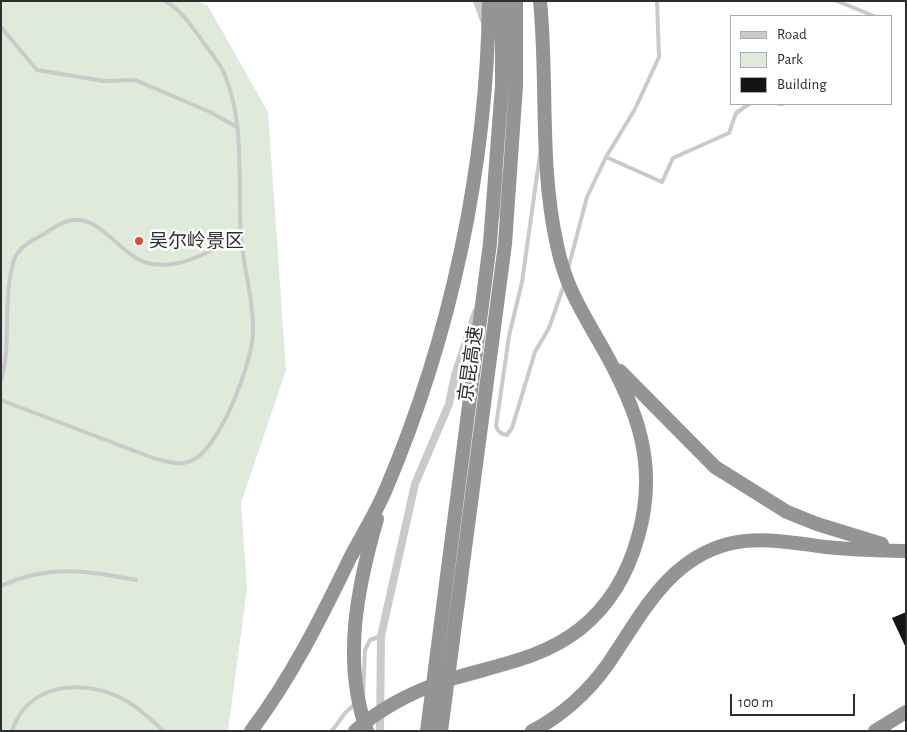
<!DOCTYPE html>
<html>
<head>
<meta charset="utf-8">
<style>
	body { margin:0 }
	#map { position:relative; width:907px; height:732px; overflow:hidden; background:#fff; font-family:"Alegreya Sans",sans-serif }
	canvas { display:block }
	.frame { position:absolute; inset:0; border:2px solid #2d2d2d; pointer-events:none }
	.legend { position:absolute; left:730px; top:15px; width:162px; height:90px; box-sizing:border-box; background:#fff; border:1px solid #ababab; margin:0; padding:6px 9px; list-style:none; font-size:15px; color:#2d2d2d }
	.legend li { display:flex; align-items:center; gap:10px; height:25px }
	.legend b { width:25px; border:1px solid #ababab }
	.scale { position:absolute; left:730px; top:694px; width:125px; height:22px; box-sizing:border-box; border:2px solid #2d2d2d; border-top:0; padding-left:6px; font-size:15px; line-height:18px; white-space:nowrap; color:#2d2d2d; -webkit-text-stroke:4px #fff; paint-order:stroke }
</style>
</head>
<body>
<div id="map">
<canvas width="907" height="732"></canvas>
<div class="frame"></div>
<ul class="legend">
<li><b style="height:6px;background:#cacaca"></b>Road</li>
<li><b style="height:14px;background:#dfeada"></b>Park</li>
<li><b style="height:14px;background:#141414"></b>Building</li>
</ul>
<div class="scale">100 m</div>
</div>
<script>
const c = document.querySelector('canvas').getContext('2d');
c.lineJoin = 'round';
function fillPath(path, color) {
  c.fillStyle = color;
  c.fill(path, 'evenodd');
}
function stroke(path, color, width, dash) {
  c.strokeStyle = color;
  c.lineWidth = width;
  c.lineCap = dash ? 'butt' : 'round';
  c.setLineDash(dash || []);
  c.stroke(path);
}
function write(font, color, halo, rows, align = 'center') {
  c.font = font + ' "Alegreya Sans","Noto Sans SC",sans-serif';
  c.lineWidth = 5;
  c.setLineDash([]);
  c.textBaseline = 'middle';
  c.strokeStyle = halo;
  c.fillStyle = color;
  for (const [text, x, y, turn = 0] of rows) {
    c.save();
    c.translate(x, y);
    c.rotate((+turn || 0) * Math.PI / 180);
    c.textAlign = isNaN(turn) ? turn : align;
    if (halo) c.strokeText(text, 0, 0);
    c.fillText(text, 0, 0);
    c.restore();
  }
}
const green = new Path2D(`
	M1 1H196L208 6 268 112 286 370 241 503 247 589 228 731H1Z`);
const building = new Path2D(`
	M906 612V648L892 618Z`);
const lane = new Path2D(`
	M837 1 874 16
	M1 27 37 70 104 81 135 80 208 111 237 127
	M779 104H782
	M540 154 522 282 509 336 496 426C498 432 501 434 507 435L512 428 535 352 549 328 564 285
	M606 157 635 109 659 57 657 1
	M568 269 587 197 606 157 662 182 673 158 729 133 736 113 749 104
	M1 381C12 343 2 298 14 260 19 246 32 241 44 234 52 229 60 223 68 221 101 212 119 258 152 264 184 269 213 249 241 235
	M1 400 153 458C166 461 180 467 193 460 221 445 252 364 253 332 254 300 243 267 241 235 237 182 246 124 224 73 219 61 208 50 201 39 190 24 181 10 165 1
	M1 586C49 564 87 571 136 580
	M363 697 365 650 370 640 381 636
	M12 731C27 684 81 678 121 698 137 706 150 718 163 731
	M332 731 345 713 356 703`);
const street = new Path2D(`
	M477 1 485 23
	M499 213 501 175
	M380 731 381 636 415 484 449 404 455 375 476 312`);
const highway = new Path2D(`
	M620 371 715 467 787 512 817 524 882 544
	M251 731C291 678 321 618 350 558 362 535 376 513 386 489 451 336 487 167 489 1
	M355 731C378 710 410 693 439 683 488 666 538 662 580 629 609 606 628 573 638 537 659 464 637 408 601 345 581 310 565 285 557 245 539 165 548 82 540 1
	M367 731C342 662 357 588 377 519
	M427 731 490 243 502 85V1
	M441 731 505 244 516 86V1
	M532 731C562 716 589 691 608 664 641 616 667 560 728 544 761 536 794 543 826 547 852 550 879 550 906 551
	M875 731 906 712`);
const markers = [
	[139,241,5,"#e5472d"]
];
const poiNames = [
	["吴尔岭景区",149,241]
];
const streetNames = [
	["京昆高速",471,364,-82]
];
fillPath(green, '#dfeada');
fillPath(building, '#141414');
stroke(lane, '#cacaca', 4);
stroke(street, '#cacaca', 8);
stroke(highway, '#949494', 14);
for (const [x, y, r, color] of markers) {
  const dot = new Path2D();
  dot.arc(x, y, r, 0, 2 * Math.PI);
  c.fillStyle = color;
  c.fill(dot);
  stroke(dot, '#fff', 2);
}
write('19px', '#2d2d2d', '#fff', poiNames, 'left');
write('19px', '#2d2d2d', '#fff', streetNames);
</script>
</body>
</html>
